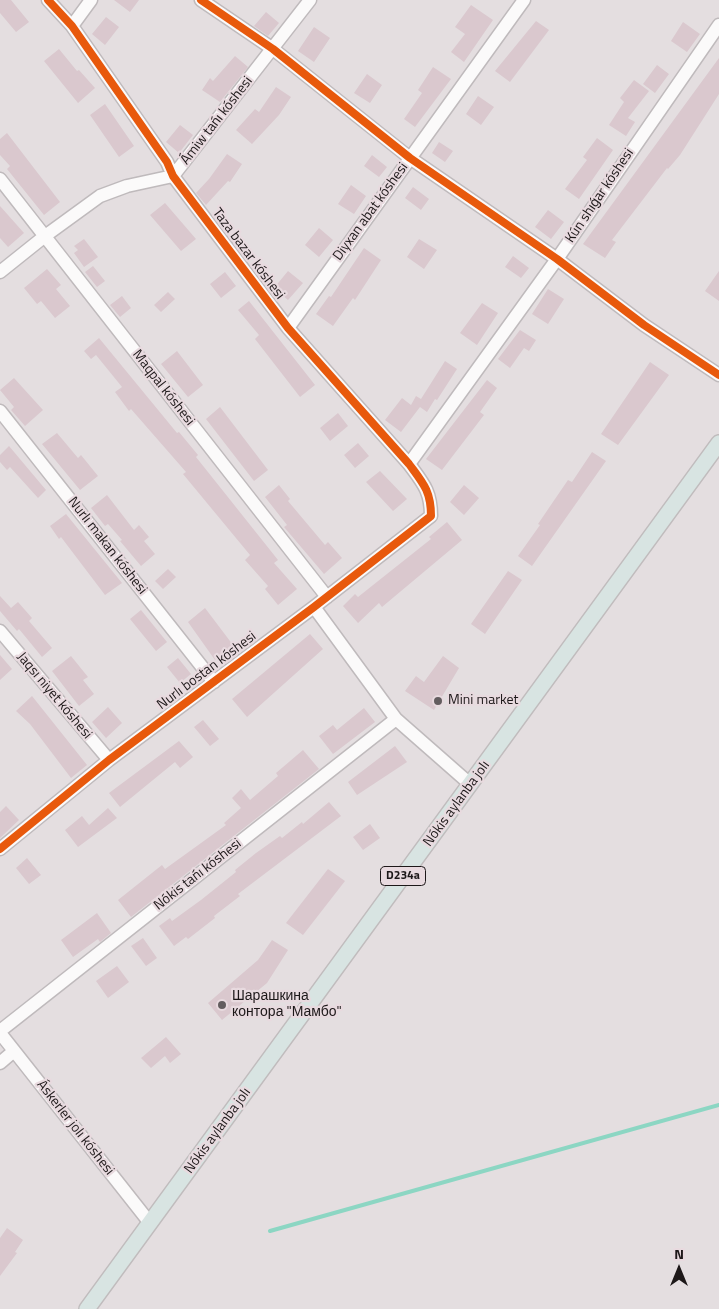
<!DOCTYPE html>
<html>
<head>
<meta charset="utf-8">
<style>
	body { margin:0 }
	#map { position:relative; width:719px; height:1309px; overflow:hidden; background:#e4dee0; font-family:"Titillium Web",sans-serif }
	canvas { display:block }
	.north { position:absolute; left:654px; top:1244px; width:50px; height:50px; -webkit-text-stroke:4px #e8dadf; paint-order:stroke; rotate:0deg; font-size:14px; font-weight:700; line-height:20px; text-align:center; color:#1d1819 }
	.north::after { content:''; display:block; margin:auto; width:18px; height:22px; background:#1d1819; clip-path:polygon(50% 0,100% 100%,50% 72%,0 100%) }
</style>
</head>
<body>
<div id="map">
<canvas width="719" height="1309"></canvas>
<div class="north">N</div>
</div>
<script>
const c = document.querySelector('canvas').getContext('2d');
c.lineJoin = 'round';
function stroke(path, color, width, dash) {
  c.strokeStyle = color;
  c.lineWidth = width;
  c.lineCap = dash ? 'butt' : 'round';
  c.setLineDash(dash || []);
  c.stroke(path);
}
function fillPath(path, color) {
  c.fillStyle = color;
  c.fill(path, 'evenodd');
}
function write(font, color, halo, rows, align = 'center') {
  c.font = font + ' "Titillium Web",sans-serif';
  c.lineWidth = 4.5;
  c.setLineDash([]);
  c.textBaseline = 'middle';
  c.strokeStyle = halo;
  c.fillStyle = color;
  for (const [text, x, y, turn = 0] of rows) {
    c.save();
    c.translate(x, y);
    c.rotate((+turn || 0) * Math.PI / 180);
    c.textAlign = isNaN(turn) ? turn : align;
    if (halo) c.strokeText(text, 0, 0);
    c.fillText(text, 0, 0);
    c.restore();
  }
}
const stream = new Path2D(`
	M270 1231 719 1105`);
const building = new Path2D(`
	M0 0H11L29 22 16 32 0 13Z
	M114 0H139L130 12Z
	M471 5 493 20 464 62 451 52 465 34 455 27Z
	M266 12 279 23 268 36 254 26Z
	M106 17 119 27 105 45 92 34Z
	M536 21 549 30 510 82 495 71Z
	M683 22 700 34 687 52 671 41Z
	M314 27 330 38 314 62 298 51Z
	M59 49 77 71 79 70 95 88 78 103 44 61Z
	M235 56 248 67 220 102 202 90 210 78 213 81Z
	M719 58V94L680 155 668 169 667 168 612 240 616 242 605 258 583 244Z
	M657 65 669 74 655 93 643 84Z
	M433 67 451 79 415 127 404 119 422 93 418 90Z
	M367 74 382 85 370 103 354 93Z
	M634 80 649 91 628 118 635 122 626 136 609 125 624 102 620 98Z
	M276 87 291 97 279 115 252 144 236 130 255 109 259 112Z
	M478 96 494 107 481 125 466 114Z
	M105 104 134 146 119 157 90 115Z
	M180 125 193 135 179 153 166 142Z
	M7 133 60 202 44 215 7 169 10 166 0 155V139Z
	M597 138 613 150 579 199 565 189 587 160 583 157Z
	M439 142 453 151 445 162 432 153Z
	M227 154 242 164 230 182 228 181 206 205 196 193 209 179Z
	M372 155 387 167 379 177 364 166Z
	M351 185 366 196 354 214 338 204Z
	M413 187 429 199 421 210 405 198Z
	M165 203 196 239 181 251 150 215Z
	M0 206 24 233 8 247 0 238Z
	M548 210 564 222 551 239 535 227Z
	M319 228 333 240 319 257 305 245Z
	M84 239 98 257 84 267 74 253 78 250 74 246Z
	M419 239 437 250 424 269 407 257Z
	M364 248 381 260 355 300 353 298 333 326 316 314 329 296 331 297Z
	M513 256 529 268 521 278 505 267Z
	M93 266 105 281 97 287 85 272Z
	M47 269 61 285 56 289 70 306 55 318 41 301 37 304 24 288Z
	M288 271 303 283 288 300 274 288Z
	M719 271V301L705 291Z
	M225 272 236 286 221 298 210 284Z
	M548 289 564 299 548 324 532 314Z
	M168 292 175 299 161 312 154 305Z
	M122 296 131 308 120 317 110 305Z
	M249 301 315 385 300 397 255 339 259 335 238 310Z
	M482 303 498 313 477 345 460 333Z
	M520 330 536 340 529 351 524 348 510 368 498 359Z
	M99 338 177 433 179 432 198 455 196 457 278 560 274 563 297 589 278 605 265 589 268 586 245 560 250 555 183 474 186 472 131 409 129 411 115 392 122 387 96 355 91 359 84 351Z
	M177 351 203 385 188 397 161 364Z
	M445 361 457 369 437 400 435 399 427 412 420 407 401 432 385 420 402 398 411 405 416 396 421 399Z
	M650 362 669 375 618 445 601 434Z
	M14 378 43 410 25 426 11 410 14 407 0 390Z
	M487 380 497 388 480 412 484 415 442 470 426 459Z
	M220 407 268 470 254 481 206 419Z
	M338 413 348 426 330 441 320 428Z
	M57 433 78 458 81 455 98 476 80 490 42 444Z
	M358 443 369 456 355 468 344 455Z
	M9 446 46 490 38 498 10 467 7 470 0 462V455Z
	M592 452 606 461 532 566 518 556 540 525 538 524 555 499 568 480 572 482Z
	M380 471 407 499 393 511 366 482Z
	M279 485 290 499 288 501 325 545 328 542 342 558 324 574 284 527 287 525 265 497Z
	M464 485 479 498 464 515 450 502Z
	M107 495 134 530 139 525 149 537 144 541 155 554 141 566 120 541 122 540 108 524 105 526 91 508Z
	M66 514 122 583 105 595 61 537 59 539 50 526Z
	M447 522 462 540 382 607 379 603 358 623 343 606 355 594 358 597 431 539 429 537Z
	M168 569 176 577 163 589 155 581Z
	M508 571 522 580 485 634 471 624Z
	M0 596 11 608 18 602 32 618 29 621 52 648 42 657 19 629 17 631 0 611Z
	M205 608 233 645 215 660 188 622Z
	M141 610 167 642 156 651 130 619Z
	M310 634 323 649 247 717 232 699Z
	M0 655 12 669 0 680Z
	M71 656 88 677 83 680 94 694 79 706 52 671Z
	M443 656 459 668 434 710 405 691 416 676 424 682Z
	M178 658 191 674 180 683 167 667Z
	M32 696 87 765 71 778 30 724 16 711Z
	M108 707 122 723 106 738 92 722Z
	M364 708 375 722 333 754 319 736 333 725 337 730Z
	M203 720 219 739 210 746 194 727Z
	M179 741 193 757 180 768 175 762 120 807 109 793Z
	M395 746 407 762 357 795 348 782Z
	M303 750 319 769 131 917 118 900 162 865 165 869 226 825 224 823 241 808 232 798 241 789 250 800 278 776 276 773Z
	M329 802 341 816 238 894 240 896 214 916 215 918 188 939 186 937 174 946 159 926 170 918 172 921 201 900 236 872 235 870 256 853 280 836 282 838 302 822 303 824Z
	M6 806 19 820 0 838V812Z
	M108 808 117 818 78 847 65 830 82 816 89 825Z
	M370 824 380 838 363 850 353 837Z
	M27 858 41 875 29 884 16 868Z
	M328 869 345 881 303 935 286 923Z
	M97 913 111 933 100 942 98 939 73 957 61 940Z
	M143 938 157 958 146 966 131 946Z
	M272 940 288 950 267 983 222 1020 208 1003 258 960Z
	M117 966 129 982 108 998 96 981Z
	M166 1037 181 1054 170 1063 165 1056 151 1068 141 1058Z
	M7 1228 23 1240 15 1252 17 1253 0 1276V1238Z`);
const minor = new Path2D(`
	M201 0 273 49 410 158 557 259 644 325 719 375
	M72 26 91 0
	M0 179 327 597
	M0 272 45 236 100 196 127 186 173 176 310 0
	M288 328 524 0
	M0 411 214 682
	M409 464 557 259 719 25
	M314 607 396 719 470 784
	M0 631 109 760
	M0 849 109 760 314 607 431 516C431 491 423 483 409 464L288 328 173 176 167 162 72 26 48 0
	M0 1031 396 719
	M0 1033 150 1223
	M0 1063 14 1051`);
const major = new Path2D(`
	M87 1309 719 443`);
const cycleway = new Path2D(`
	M201 0 273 49 410 158 557 259 644 325 719 375
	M0 849 109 760 314 607 431 516C431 491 423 483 409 464L288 328 173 176 167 162 72 26 48 0`);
const markers = [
	[438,701,5,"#635d5f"],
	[222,1005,5,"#635d5f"]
];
const shields = [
	[403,876,45]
];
const shieldNames = [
	["D234a",403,876]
];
const streetNames = [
	["Ámiw tańı kóshesi",217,121,-52],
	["Kún shıǵar kóshesi",600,196,-56],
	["Diyxan abat kóshesi",371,212,-54],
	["Taza bazar kóshesi",248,254,53],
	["Maqpal kóshesi",163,388,52],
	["Nurlı makan kóshesi",107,546,52],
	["Nurlı bostan kóshesi",207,671,-37],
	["Jaqsı niyet kóshesi",54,696,50],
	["Nókis aylanba jolı",457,804,-54],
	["Nókis tańı kóshesi",198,875,-38],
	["Áskerler jolı kóshesi",75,1128,52],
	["Nókis aylanba jolı",218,1131,-54]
];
const poiNames = [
	["Mini market",448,701],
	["Шарашкина",232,997],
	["контора \"Мамбо\"",232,1013]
];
stroke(stream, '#8cd6c3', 4);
fillPath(building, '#dac8ce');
stroke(minor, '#bfbabc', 15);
stroke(major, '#c0bcbd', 18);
stroke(minor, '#fbfafa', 12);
stroke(major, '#d8e4e2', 15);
stroke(cycleway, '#e8590c', 8);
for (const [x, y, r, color] of markers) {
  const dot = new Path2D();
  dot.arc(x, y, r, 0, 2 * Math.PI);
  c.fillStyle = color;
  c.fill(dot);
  stroke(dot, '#e8dadf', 2);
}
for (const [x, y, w] of shields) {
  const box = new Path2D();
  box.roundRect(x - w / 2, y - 9.5, w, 19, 4);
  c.fillStyle = '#e8dadf';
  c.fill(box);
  stroke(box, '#1d1819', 1);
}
write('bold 12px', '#1d1819', null, shieldNames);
write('14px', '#1d1819', '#e8dadf', streetNames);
write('14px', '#1d1819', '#e8dadf', poiNames, 'left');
</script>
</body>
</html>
